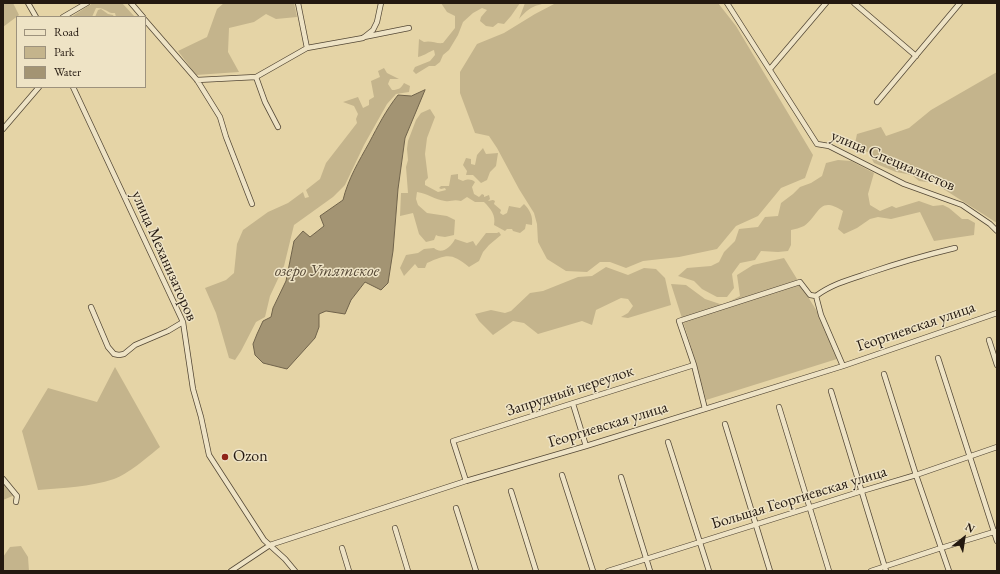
<!DOCTYPE html>
<html>
<head>
<meta charset="utf-8">
<style>
	body { margin:0 }
	#map { position:relative; width:1000px; height:574px; overflow:hidden; background:#e5d4a6; font-family:"EB Garamond",serif }
	canvas { display:block }
	.frame { position:absolute; inset:0; border:4px solid #241910; pointer-events:none }
	.legend { position:absolute; left:16px; top:16px; width:130px; height:72px; box-sizing:border-box; background:#eee3c5; border:1px solid #9d927d; margin:0; padding:5px 7px; list-style:none; font-size:12px; color:#241910 }
	.legend li { display:flex; align-items:center; gap:8px; height:20px }
	.legend b { width:20px; border:1px solid #9d927d }
	.north { position:absolute; left:944px; top:518px; width:40px; height:40px; -webkit-text-stroke:3px #eee3c5; paint-order:stroke; rotate:30deg; font-size:11px; font-weight:700; line-height:16px; text-align:center; color:#241910 }
	.north::after { content:''; display:block; margin:auto; width:14px; height:18px; background:#241910; clip-path:polygon(50% 0,100% 100%,50% 72%,0 100%) }
</style>
</head>
<body>
<div id="map">
<canvas width="1000" height="574"></canvas>
<div class="frame"></div>
<ul class="legend">
<li><b style="height:5px;background:#eee3c5"></b>Road</li>
<li><b style="height:11px;background:#c4b48c"></b>Park</li>
<li><b style="height:11px;background:#a39473"></b>Water</li>
</ul>
<div class="north">N</div>
</div>
<script>
const c = document.querySelector('canvas').getContext('2d');
c.lineJoin = 'round';
function fillPath(path, color) {
  c.fillStyle = color;
  c.fill(path, 'evenodd');
}
function stroke(path, color, width, dash) {
  c.strokeStyle = color;
  c.lineWidth = width;
  c.lineCap = dash ? 'butt' : 'round';
  c.setLineDash(dash || []);
  c.stroke(path);
}
function write(font, color, halo, rows, align = 'center') {
  c.font = font + ' "EB Garamond",serif';
  c.lineWidth = 3;
  c.setLineDash([]);
  c.textBaseline = 'middle';
  c.strokeStyle = halo;
  c.fillStyle = color;
  for (const [text, x, y, turn = 0] of rows) {
    c.save();
    c.translate(x, y);
    c.rotate((+turn || 0) * Math.PI / 180);
    c.textAlign = isNaN(turn) ? turn : align;
    if (halo) c.strokeText(text, 0, 0);
    c.fillText(text, 0, 0);
    c.restore();
  }
}
const green = new Path2D(`
	M3 3H13L19 15 3 27Z
	M93 3H122L135 17H116L115 13C108 14 105 7 96 8L92 17H71Z
	M224 3H294L297 17 276 19 266 14 254 22 229 28 228 52 239 72 196 75 178 51 207 37 217 9Z
	M441 3H520L511 16 504 24 498 23 493 27 486 26 480 21 481 17 487 10 482 8 473 13 463 22 458 35 449 50 443 55 440 62 435 66H429L416 74 413 71 415 67 430 61 435 55 434 50C428 52 426 55 418 57L419 39 424 42C431 40 436 44 443 43L455 28V16L447 12Z
	M525 3H547C532 6 529 8 519 19Z
	M556 3H718L736 26 813 155 805 178 781 188 758 216 736 226 717 249 679 257 643 261 626 268 610 262H600L587 272 566 271 547 259 538 242 537 224 534 213 519 189 497 148 489 136 475 133 460 93V72L477 44 504 33 535 14Z
	M101 9 108 14 113 15 114 17H95L98 10Z
	M384 68 387 73 399 79H390L388 84 392 90C399 90 401 88 404 83L410 86 409 92 396 94 387 104 364 145 345 185 333 197 294 225 284 266 270 296 265 317 256 322 241 351 235 360 229 358 216 313 205 288 226 280 234 273 237 244 243 230 268 212 288 203 303 192 305 198 309 197 306 190 320 179 326 163 357 123 356 119 358 114 354 106 343 102 358 97 363 108 369 105V100L374 97 371 81 380 77 378 71Z
	M997 72V223L934 183 919 181 912 175 896 172 874 163 868 152 854 148 857 134 881 127 886 136 909 128 931 110Z
	M430 109 435 117 427 138 425 154 428 178 425 181V185L438 192 446 190 445 188 441 189 439 188 441 186H449L451 175 458 174V179L463 181C468 179 471 179 475 182L472 187 474 194 479 197 482 194 484 195V197L489 195 490 199 488 201 493 200 495 201 494 204 501 210 500 213 503 215 507 213 509 206 520 208 524 204C530 210 533 216 532 225L526 224 525 229 520 233 513 231 512 229H507L505 231 494 225C496 215 491 209 484 202H475L467 197 461 201C453 199 451 202 445 201 435 200 427 193 417 192L416 199 418 205 427 213 447 216 455 220 454 235 445 237 438 236 436 235 434 240 426 242 419 234 413 213 400 216 401 193H408L406 167 408 160 407 149 408 141 416 120 421 113Z
	M483 148 486 154 498 153 496 166 490 172 487 180 481 183 473 175H466L467 171 463 165 466 158 471 159V164L475 165 477 155Z
	M838 160 851 161 874 173 868 194 870 205 880 211 892 206 896 208 919 201 933 206 943 205 949 208 962 219H968L975 223 974 235 934 241 920 212 891 219 878 217 870 219 857 228 844 234 838 229 843 211C818 195 820 215 804 226 800 228 795 229 791 230V245L788 251 778 252 761 251 755 260 740 263 732 274 734 288 727 297H717L702 289 694 281 678 276 687 268 711 266 719 262 724 252 735 241 739 229 758 227 765 217 778 216 781 203 793 194 800 187 811 183 822 176 826 163Z
	M499 232 501 235 489 245 483 252 479 261 469 267C451 253 448 254 427 263L425 268H418L415 264 404 276 400 268 406 255 418 253 424 249 434 248C442 255 451 247 455 239L467 243 473 241 476 246 486 233H497Z
	M784 258 818 313 837 359 706 400 696 362 671 284 686 285 705 299 723 305 740 296 737 275 753 265Z
	M606 267 628 275 644 268 656 269 665 278 671 305 628 318 621 317 628 313 633 306 628 299 621 298 596 310 592 325 582 321 538 334 524 323 513 321 493 335 479 321 475 314 491 310 505 313 511 311 530 293 543 291 578 277 592 276Z
	M115 367 160 447C149 456 127 475 114 479 90 487 63 488 38 490L22 431 48 388 97 402Z
	M3 484 15 495 3 500Z
	M21 546 28 557 29 571H3V557L10 547Z`);
const water = new Path2D(`
	M425 90 405 138 398 189 393 251 388 283 381 290 365 282 351 300 345 314 326 311 319 314V327L315 338 287 369 263 363 255 355 253 344 257 334 263 321 271 317 273 308 286 281 294 241 303 231 310 237 324 226 320 216 343 200C348 179 359 161 369 143 378 126 386 110 398 95L411 96Z`);
const minor = new Path2D(`
	M28 3 36 17
	M131 3 143 17
	M298 3 307 48
	M727 3 817 144 829 146 904 184 962 205 990 224 997 231
	M854 3 916 56
	M63 17 87 3
	M145 20 197 80 220 117 226 137 252 204
	M364 37 409 28
	M770 69 826 3
	M256 77 265 102 278 127
	M197 80 256 77 307 48 363 38 373 30 377 22 381 3
	M73 87 183 322 193 389 201 417 209 455 264 540 285 559 295 571
	M877 102 960 3
	M3 129 39 87
	M91 307 108 347 114 354 119 355 124 354 135 345 168 331 183 322
	M989 340 997 365
	M938 358 997 541
	M843 366 821 315 816 296C832 284 851 279 869 273 898 263 926 255 955 248
	M884 374 916 475 949 571
	M831 391 886 571
	M573 404 586 446
	M779 407 829 571
	M705 409 694 365 679 321 800 282 810 295 816 296
	M725 424 770 571
	M668 442 709 571
	M562 475 593 571
	M621 477 650 571
	M3 479 17 496 16 502
	M466 481 453 441 694 365
	M511 491 536 571
	M456 508 476 571
	M395 528 408 571
	M342 548 349 571
	M231 571 270 545 466 481 586 446 843 366 997 313
	M608 571 862 491 916 475 997 447
	M871 571 941 548 997 531`);
const markers = [
	[225,457,4,"#8f2418"]
];
const streetNames = [
	["улица Специалистов",893,161,23],
	["улица Механизаторов",164,256,66],
	["Георгиевская улица",916,327,-19],
	["Запрудный переулок",570,391,-18],
	["Георгиевская улица",608,425,-17],
	["Большая Георгиевская улица",799,498,-17]
];
const poiNames = [
	["Ozon",233,457]
];
const waterNames = [
	["озеро Утятское",327,271]
];
fillPath(green, '#c4b48c');
fillPath(water, '#a39473');
stroke(water, '#70634b', 1);
stroke(minor, '#544836', 6);
stroke(minor, '#eee3c5', 4.5);
for (const [x, y, r, color] of markers) {
  const dot = new Path2D();
  dot.arc(x, y, r, 0, 2 * Math.PI);
  c.fillStyle = color;
  c.fill(dot);
  stroke(dot, '#eee3c5', 1.5);
}
write('16px', '#241910', '#eee3c5', streetNames);
write('16px', '#241910', '#eee3c5', poiNames, 'left');
write('italic 17px', '#574a38', '#eee3c5', waterNames);
</script>
</body>
</html>
